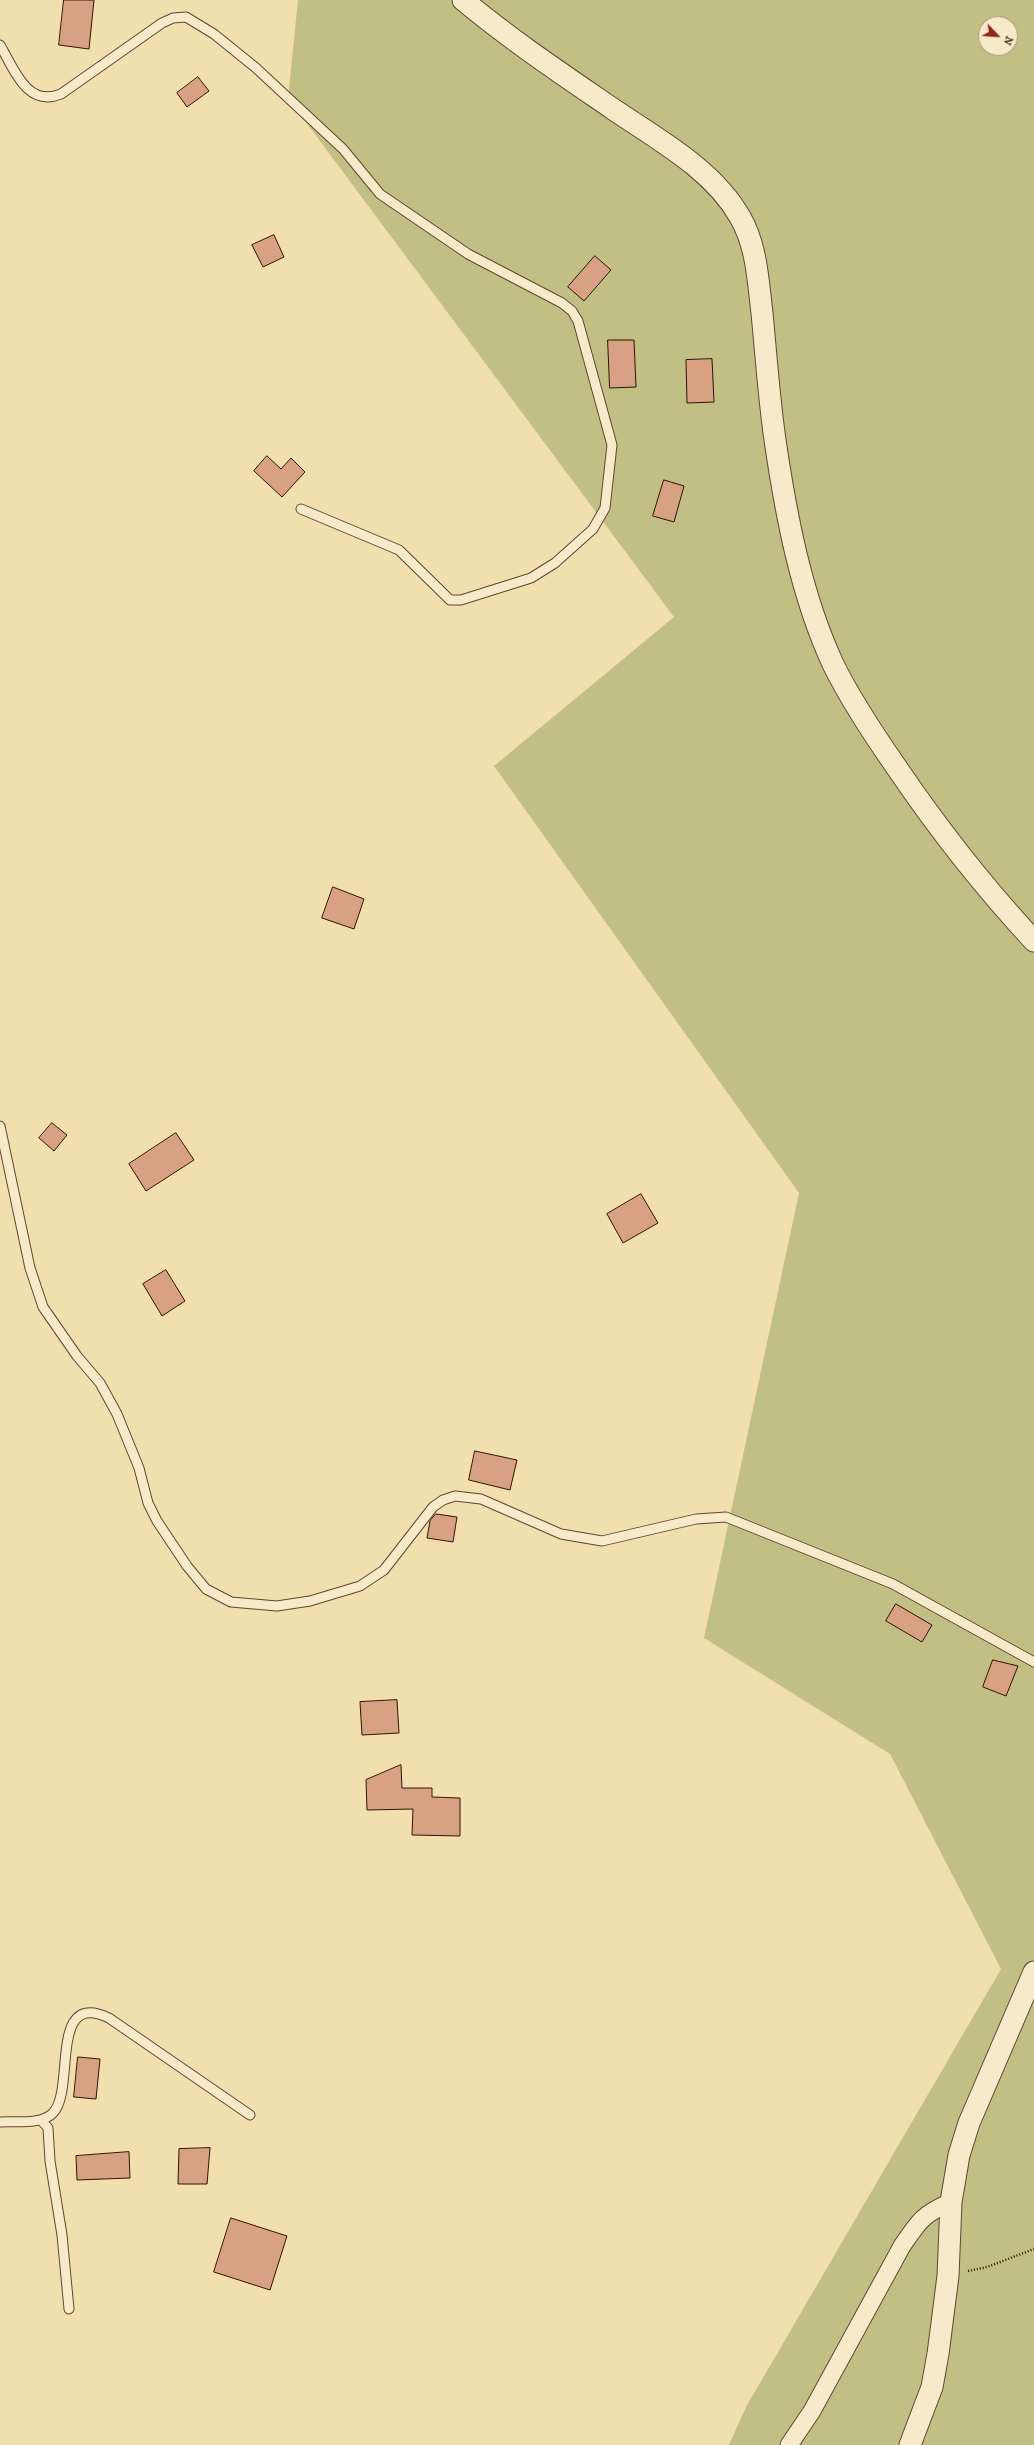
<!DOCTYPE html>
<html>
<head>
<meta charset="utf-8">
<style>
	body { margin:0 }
	#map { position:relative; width:1034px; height:2445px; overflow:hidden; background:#f1dfae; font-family:"IM FELL French Canon",serif }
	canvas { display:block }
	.north { position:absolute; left:978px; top:16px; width:40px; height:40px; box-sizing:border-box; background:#f6eaca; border:1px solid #a6947c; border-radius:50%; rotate:115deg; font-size:11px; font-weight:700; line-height:16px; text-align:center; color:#2e1407 }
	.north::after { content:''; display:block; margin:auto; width:14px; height:18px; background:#8f2418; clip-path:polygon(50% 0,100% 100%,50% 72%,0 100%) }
</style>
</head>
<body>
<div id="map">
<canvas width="1034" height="2445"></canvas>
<div class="north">N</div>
</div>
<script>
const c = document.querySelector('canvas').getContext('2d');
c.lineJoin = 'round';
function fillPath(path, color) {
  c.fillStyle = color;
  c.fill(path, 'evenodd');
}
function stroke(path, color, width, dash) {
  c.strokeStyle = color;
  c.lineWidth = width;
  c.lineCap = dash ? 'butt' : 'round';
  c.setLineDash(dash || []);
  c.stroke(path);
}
const green = new Path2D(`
	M298 0H1034V2445H729L746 2407 1001 1969 890 1754 704 1638 799 1193 494 766 674 617 288 98ZM986 24H1010V48H986Z`);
const building = new Path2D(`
	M64 0H94L89 49 59 45Z
	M198 77 209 91 187 107 177 93Z
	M274 235 284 257 263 267 252 245Z
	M595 256 611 270 584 301 568 287Z
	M608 340H634L636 387 610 388Z
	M712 359 714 402 687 403 686 360Z
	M267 456 281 469 291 458 305 472 282 497 254 471Z
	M664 480 684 486 674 522 653 516Z
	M333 887 364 899 354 929 322 918Z
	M52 1123 67 1135 54 1151 39 1138Z
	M176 1133 194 1160 146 1191 129 1164Z
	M641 1194 658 1223 623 1243 607 1214Z
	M166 1270 185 1301 162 1316 143 1284Z
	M475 1451 517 1460 510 1490 469 1480Z
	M436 1514 457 1517 453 1542 427 1538 430 1521Z
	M896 1604 932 1625 922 1642 886 1621Z
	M993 1660 1018 1666 1006 1696 983 1687Z
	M397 1700 399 1733 362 1735 360 1702Z
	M401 1765 402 1788H432V1797L460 1798V1836L412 1835 413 1809 367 1810 366 1780Z
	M78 2057 100 2059 96 2099 74 2097Z
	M210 2148 207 2184H178L179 2149Z
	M129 2152 130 2178 77 2180 76 2156Z
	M231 2218 287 2236 270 2290 214 2272Z`);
const path = new Path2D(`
	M968 2271 987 2267 1034 2249`);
const service = new Path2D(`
	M0 45C14 69 27 108 61 94L162 23 173 18 186 17 214 34 256 68 343 149 380 194 468 254 562 303 572 311 578 321 612 445 605 508 593 529 555 563 531 578 461 600H450L399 550 301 509
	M0 1126 30 1268 43 1307 77 1356 100 1383 117 1414 139 1468 148 1503 157 1521 187 1566 206 1589 231 1602 277 1606 310 1601 360 1586 384 1570 433 1507 443 1500 455 1496 481 1499 561 1534 602 1541 696 1519 726 1517 893 1584 1034 1662
	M41 2120 48 2128 50 2161 62 2235 69 2309
	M0 2122C15 2121 42 2125 53 2113 76 2089 48 1989 109 2018L250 2115`);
const minor = new Path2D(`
	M789 2445 812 2411 902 2246C919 2221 923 2214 951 2202`);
const tertiary = new Path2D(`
	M463 0C511 40 562 74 613 109 657 139 713 169 740 217 757 246 758 281 762 313 766 355 769 398 775 440 786 515 801 595 833 664 851 701 874 735 897 768 939 830 983 886 1034 941
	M910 2445 932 2387 938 2354 948 2276 951 2202 959 2155 969 2123 1034 1972`);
fillPath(green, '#c2bf85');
fillPath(building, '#d9a183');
stroke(building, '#2e1407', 1);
stroke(service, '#5f4731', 11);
stroke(minor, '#5f4731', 19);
stroke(tertiary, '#5f4731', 23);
stroke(path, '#2e1407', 2.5, [1, 2]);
stroke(service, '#f6eaca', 9);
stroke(minor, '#f6eaca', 17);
stroke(tertiary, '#f6eaca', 21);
</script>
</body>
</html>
